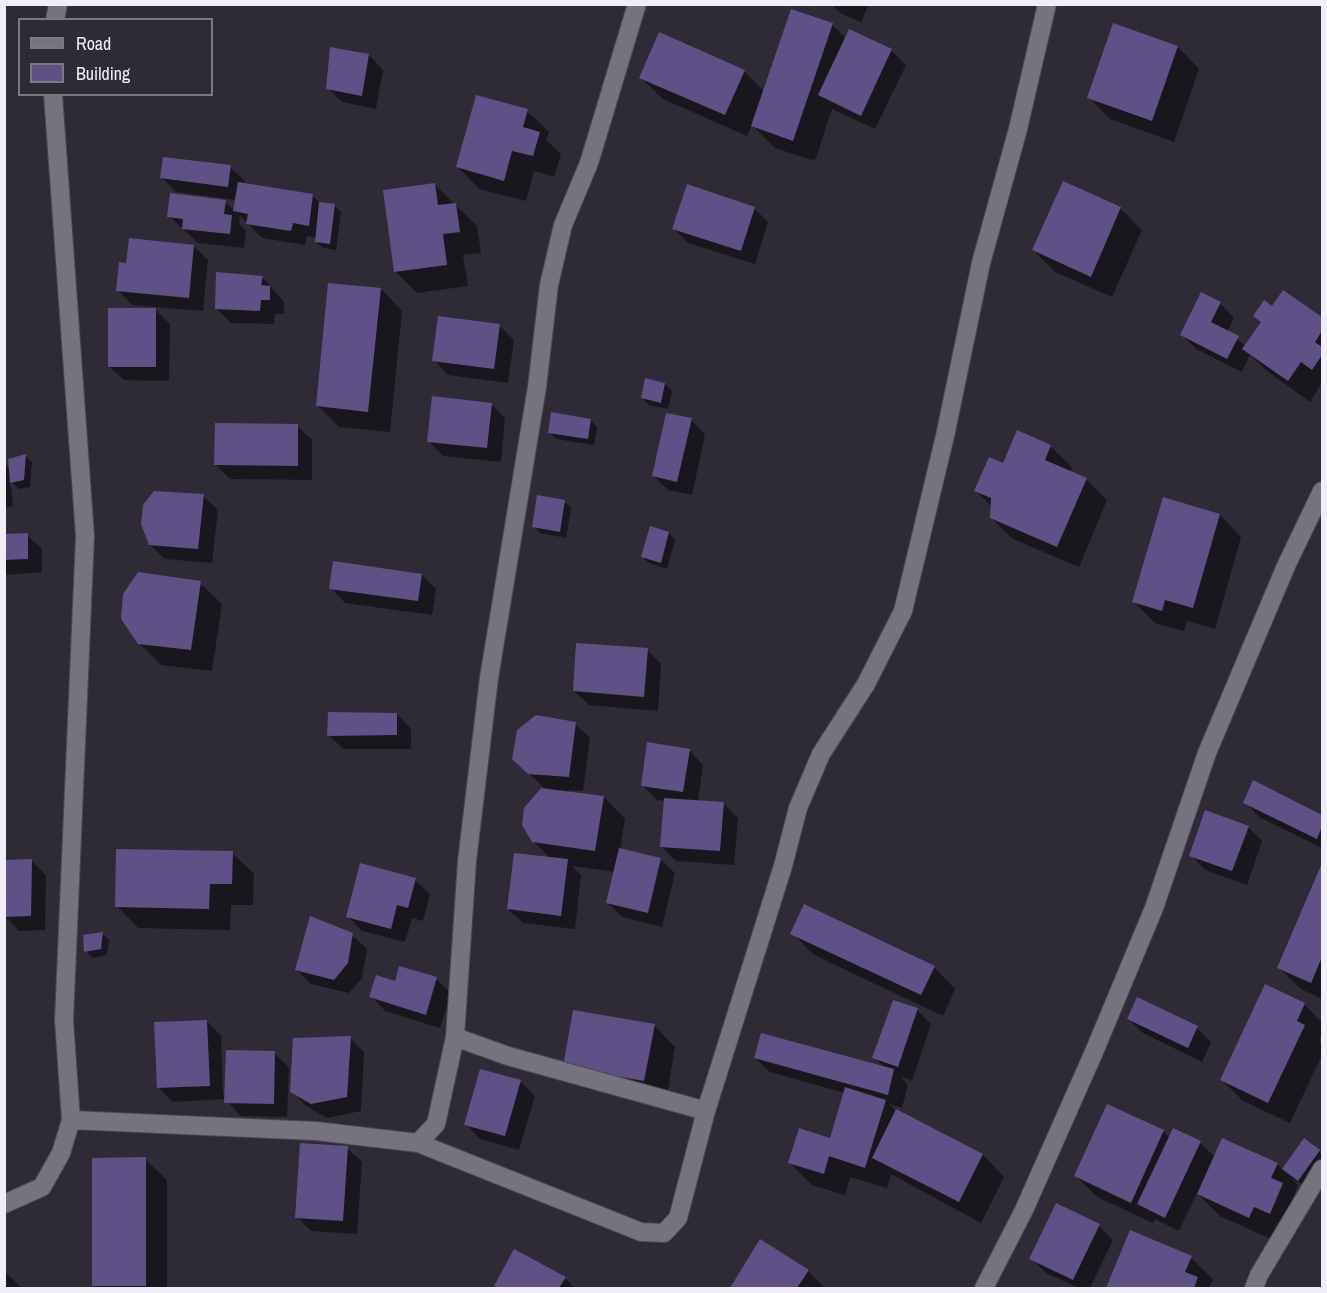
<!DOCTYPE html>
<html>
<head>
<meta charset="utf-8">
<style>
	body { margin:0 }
	#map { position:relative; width:1327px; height:1293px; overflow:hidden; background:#2e2b37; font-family:"Archivo Narrow",sans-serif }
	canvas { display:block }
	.frame { position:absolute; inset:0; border:6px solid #f0eff7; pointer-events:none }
	.legend { position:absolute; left:18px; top:18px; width:195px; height:78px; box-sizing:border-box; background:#2e2b37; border:2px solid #7c7984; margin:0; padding:8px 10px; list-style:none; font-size:18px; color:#f0eff7 }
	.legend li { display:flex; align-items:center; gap:12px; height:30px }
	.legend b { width:30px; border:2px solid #7c7984 }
</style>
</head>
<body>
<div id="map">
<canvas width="1327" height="1293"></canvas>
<div class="frame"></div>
<ul class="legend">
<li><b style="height:8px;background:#767381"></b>Road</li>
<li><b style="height:16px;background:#5f5085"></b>Building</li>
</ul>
</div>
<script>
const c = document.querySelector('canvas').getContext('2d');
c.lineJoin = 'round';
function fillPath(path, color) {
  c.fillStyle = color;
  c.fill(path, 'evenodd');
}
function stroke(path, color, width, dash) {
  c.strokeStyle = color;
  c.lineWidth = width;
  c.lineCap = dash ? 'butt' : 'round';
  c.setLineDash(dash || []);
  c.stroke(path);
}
const shadow = new Path2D(`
	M832 4H869L861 22 840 13Z
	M832 24 846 39 850 31 892 51 906 65 875 129 832 109 815 161 775 148 752 125 747 136 663 99 641 78 744 71 765 92Z
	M1114 25 1178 47 1199 69 1174 142 1110 119 1089 97Z
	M369 55 383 70 376 109 342 102 328 88Z
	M527 111 549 132 546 140 561 154 554 177 534 171 526 201 479 189 458 167Z
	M230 167 245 181 244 184 313 196 321 204 334 205 341 212 336 250 323 248 316 242 317 238 307 236 305 245 262 238 240 216 239 223 246 231 244 248 198 243 169 216 225 202 235 211 237 200 176 192 162 178Z
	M1064 183 1121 209 1142 230 1112 297 1055 272 1033 250Z
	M434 184 477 226 481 253 463 255 468 286 417 293 395 271Z
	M754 208 768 222 755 264 688 243 674 229Z
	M194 246 208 260 203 311 132 305 118 290 128 264Z
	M263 278 284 302V314H275L274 324 231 323 216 308Z
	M381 289 402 311 390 432 339 427 317 405Z
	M1283 292 1322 319V383L1310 402 1266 370 1250 355 1242 372 1196 349 1181 334 1220 303 1234 318 1227 332 1246 346Z
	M156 310 170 324 169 381 124 380 109 366Z
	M499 325 514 340 508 383 448 375 434 360Z
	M665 384 672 391 668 409 649 405 642 398Z
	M491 404 505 418 501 462 443 456 429 441Z
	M591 420 597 427 594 445 556 439 550 433Z
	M691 420 705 434 692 495 668 490 653 475Z
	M297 426 312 440V480L230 479 216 465Z
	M1050 446 1072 467 1070 472 1086 479 1107 500 1079 567 1013 539 991 518 992 507 976 491 1004 465Z
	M25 455 32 462 30 487 19 489 10 480 13 506 4 508V463L11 469Z
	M203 496 218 510 212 563 165 559 150 545Z
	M564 501 571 508 566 538 540 533 534 526Z
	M1220 515 1241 537 1215 629 1187 621 1184 631 1155 623 1134 602Z
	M669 533 675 540 667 569 649 563 642 557Z
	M4 535H27L42 549V572L6 575Z
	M422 575 436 589 432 615 345 603 331 588Z
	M200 583 222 604 212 671 161 665 139 643Z
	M647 650 661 664 658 711 589 705 574 691Z
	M397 714 411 729V749H343L329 735Z
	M575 724 590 738 583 791 569 790V793L604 797 625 819 620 850 660 859 675 873 662 927 622 917 608 903 615 872 572 866 581 875 575 929 523 923 508 909 551 859 533 841 546 790 513 758Z
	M689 750 703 765 698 801 723 803 738 818 734 865 676 861 662 847 665 801 657 800 642 785Z
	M1254 782 1322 816V848L1259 817 1245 802Z
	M1248 827 1262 841 1247 885 1205 870 1191 855Z
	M232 853 254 874 253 905H231L230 930 138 928 117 906Z
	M32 861 46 875 45 930 19 931 5 916Z
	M1322 867V999L1301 989 1279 968Z
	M415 880 430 894 423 921 412 918 405 942 362 931 348 916Z
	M102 933 109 940 107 955 93 958 86 951Z
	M792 933 934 967 955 989 943 1016 814 955Z
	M352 935 367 949 362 978 349 993 311 984 297 970Z
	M436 979 451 993 440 1028 385 1011 371 996Z
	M1266 986 1304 1004 1322 1023V1033L1319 1041 1322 1045V1055L1290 1123 1243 1101 1222 1080Z
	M917 1010 931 1024 912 1081 900 1076 908 1085 902 1108 889 1104 897 1112 983 1155 1004 1177 981 1223 891 1174 887 1188 850 1177 845 1195 812 1185 790 1163 830 1140 845 1093 770 1072 755 1058 884 1067 874 1058Z
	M1128 1019 1197 1028 1211 1042 1202 1062 1143 1033Z
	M207 1021 221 1036 223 1095 274 1053 289 1067 287 1117 240 1116 226 1099 173 1102 158 1087Z
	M654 1025 675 1047 666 1102 586 1089 565 1067Z
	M350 1038 364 1052 361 1111 327 1118 306 1106 292 1091Z
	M520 1081 535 1096 519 1150 480 1139 466 1124Z
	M1108 1106 1164 1132 1170 1138 1174 1130 1200 1143 1215 1157 1277 1164 1283 1170 1304 1140 1322 1154V1163L1306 1186 1292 1179 1298 1185 1294 1196 1304 1206 1291 1234 1276 1227 1271 1239 1220 1216 1197 1193 1179 1231 1155 1219 1153 1223 1097 1197 1076 1176Z
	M347 1148 362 1162 357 1234 311 1231 297 1217Z
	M145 1159 167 1180V1288H97L94 1285Z
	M1099 1226 1113 1240 1090 1288H1079L1046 1273 1031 1258Z
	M1131 1232 1191 1258 1213 1279 1209 1288H1108Z
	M760 1241 808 1271 825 1288H731Z
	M4 1271 22 1288H4Z
	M565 1278 575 1288H499L496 1285Z`);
const building = new Path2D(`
	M791 9 833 23 793 141 751 126Z
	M1113 23 1178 46 1152 121 1087 98Z
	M849 29 892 49 861 116 818 95Z
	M659 32 745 70 725 115 639 78Z
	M330 47 369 54 362 96 326 89Z
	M476 95 528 109 523 127 540 132 533 156 512 151 504 181 456 167Z
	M163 157 231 165 228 187 160 178Z
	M1063 181 1121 207 1091 277 1032 250Z
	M238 182 313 194 309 226 293 223 291 231 246 224 248 214 233 211Z
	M435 183 438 205 456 203 460 232 443 234 447 265 394 272 383 190Z
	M687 184 755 207 741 251 672 229Z
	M170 193 226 200 224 214 232 215 230 234 182 229 183 219 167 217Z
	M319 202 335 204 330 244 315 242Z
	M129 238 194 245 189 298 116 291 119 262 126 263Z
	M216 272 263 276 261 285 270 286V300H261L260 311 215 309Z
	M328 283 381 288 368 412 316 406Z
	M1283 290 1322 317V331L1315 342 1322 347V355L1312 370 1301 362 1288 381 1242 349 1261 322 1253 316 1264 300 1272 306Z
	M1201 292 1221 302 1211 322 1239 336 1227 359 1180 335Z
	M108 308H156V367H108Z
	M438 316 500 324 494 369 432 361Z
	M645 378 665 383 661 403 641 398Z
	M432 396 492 403 487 448 427 442Z
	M551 412 591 419 588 439 548 433Z
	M666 413 692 418 677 482 652 476Z
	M215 423 298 424V466L214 465Z
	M1017 430 1051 445 1045 460 1087 478 1057 547 990 518 991 498 974 491 989 457 1003 463Z
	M26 454 24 480 10 483 8 459Z
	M154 491 204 494 198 549 149 545 141 524 143 505Z
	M537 495 565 500 560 532 532 527Z
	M1163 497 1220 514 1193 608 1165 600 1162 611 1132 602Z
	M650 526 669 532 661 563 641 557Z
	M28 533V559L4 560V534Z
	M333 561 422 574 418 601 329 589Z
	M138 572 201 581 191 650 138 644 121 619 123 594Z
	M576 643 648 648 644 697 573 691Z
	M328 712 397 713V735L327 736Z
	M536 715 576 722 569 777 528 774 512 759 517 730Z
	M647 742 690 749 683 792 641 786Z
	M1253 780 1322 815V827L1317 839 1243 803Z
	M541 788 604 796 595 851 532 842 522 825 524 808Z
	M664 798 724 802 720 851 660 847Z
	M1205 810 1249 826 1232 871 1189 856Z
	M619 848 661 858 648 913 606 903Z
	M116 849 233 851 232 884H210L209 909 115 907Z
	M514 853 568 859 561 916 507 909Z
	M32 859 31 916 4 917V860Z
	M360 863 416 878 408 908 397 905 391 929 346 917Z
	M1322 863V957L1311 983 1277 968Z
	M804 904 935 966 921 995 790 934Z
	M310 916 353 933 348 963 334 980 295 970Z
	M103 932 101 949 84 952 83 935Z
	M399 966 437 977 426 1015 369 997 376 975 395 981Z
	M1265 984 1305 1003 1297 1021 1305 1025 1268 1103 1220 1080Z
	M1137 997 1198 1026 1188 1048 1127 1019Z
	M893 1000 918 1008 898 1067 872 1058Z
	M573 1010 655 1024 644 1081 563 1067Z
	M207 1020 210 1086 157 1088 154 1022Z
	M761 1033 894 1069 888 1095 754 1058Z
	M351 1036 347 1097 311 1104 290 1092 293 1038Z
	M226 1050 275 1051 274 1104 224 1103Z
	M480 1069 521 1080 505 1136 464 1125Z
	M845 1087 886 1100 865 1168 829 1156 824 1174 788 1163 799 1128 830 1138Z
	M1107 1104 1164 1130 1131 1203 1074 1176Z
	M896 1109 983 1154 959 1202 872 1158Z
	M1173 1128 1201 1141 1165 1218 1137 1204Z
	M1222 1138 1278 1163 1271 1178 1283 1183 1270 1214 1254 1207 1249 1218 1197 1194Z
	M1304 1138 1320 1150 1298 1181 1282 1169Z
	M300 1143 348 1146 343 1221 295 1218Z
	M146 1157V1286H92V1158Z
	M1056 1203 1100 1224 1073 1280 1029 1259Z
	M1130 1230 1192 1256 1185 1272 1198 1277 1194 1288H1106Z
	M760 1239 809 1270 797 1288H730Z
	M514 1249 566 1277 559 1288H499L494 1286Z`);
const street = new Path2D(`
	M55 20 58 4
	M455 1037 508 1056 706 1111 783 866 798 808 821 754 866 684 903 611 945 436 981 263 1018 129 1047 4
	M71 1120 316 1131 418 1143 436 1124 455 1037 467 861 489 678 537 387 549 285 563 225 589 163 637 4
	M418 1143 641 1232 664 1233 678 1218 706 1111
	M4 1204 42 1187 61 1153 71 1120 64 1020 85 536 53 94
	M984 1288 1024 1210 1094 1052 1154 908 1207 753 1286 566 1322 491
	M1254 1288 1259 1275 1322 1169`);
fillPath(shadow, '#0007');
fillPath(building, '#5f5085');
stroke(street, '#4a4852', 20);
stroke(street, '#767381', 18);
</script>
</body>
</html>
